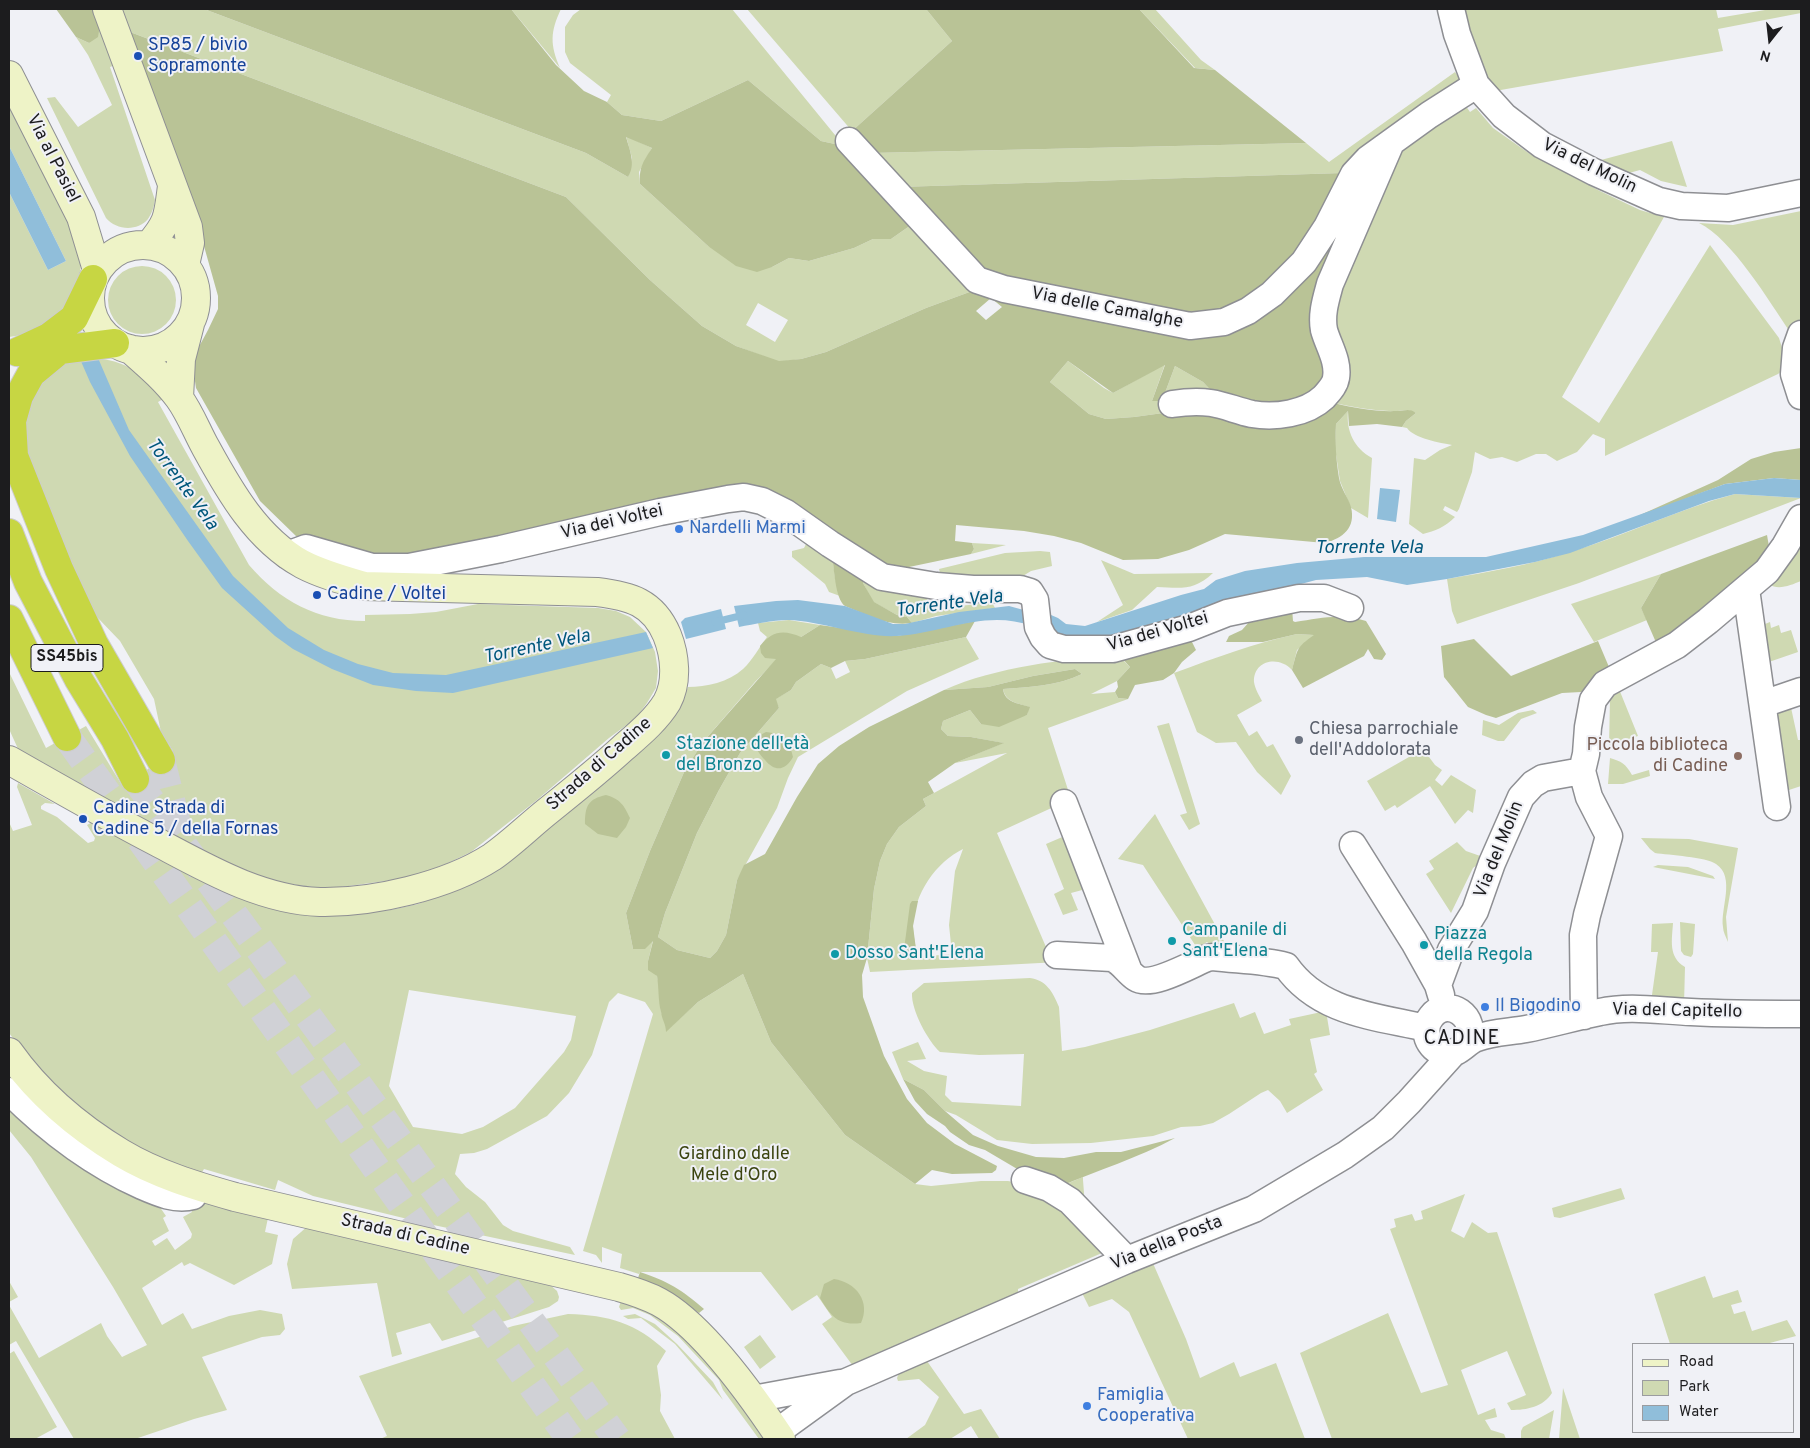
<!DOCTYPE html>
<html>
<head>
<meta charset="utf-8">
<style>
	body { margin:0 }
	#map { position:relative; width:1810px; height:1448px; overflow:hidden; background:#f0f1f6; font-family:Overpass,sans-serif }
	canvas { display:block }
	.frame { position:absolute; inset:0; border:10px solid #1c1c1e; pointer-events:none }
	.legend { position:absolute; left:1632px; top:1343px; width:162px; height:90px; box-sizing:border-box; background:#f0f1f6; border:1px solid #9b9ca0; margin:0; padding:6px 9px; list-style:none; font-size:15px; color:#1c1c1e }
	.legend li { display:flex; align-items:center; gap:10px; height:25px }
	.legend b { width:25px; border:1px solid #9b9ca0 }
	.north { position:absolute; left:1745px; top:15px; width:50px; height:50px; -webkit-text-stroke:4px #f0f1f6; paint-order:stroke; rotate:196deg; font-size:14px; font-weight:700; line-height:20px; text-align:center; color:#1c1c1e }
	.north::after { content:''; display:block; margin:auto; width:18px; height:22px; background:#1c1c1e; clip-path:polygon(50% 0,100% 100%,50% 72%,0 100%) }
</style>
</head>
<body>
<div id="map">
<canvas width="1810" height="1448"></canvas>
<div class="frame"></div>
<ul class="legend">
<li><b style="height:6px;background:#eef3c7"></b>Road</li>
<li><b style="height:14px;background:#cfd9b2"></b>Park</li>
<li><b style="height:14px;background:#90beda"></b>Water</li>
</ul>
<div class="north">N</div>
</div>
<script>
const c = document.querySelector('canvas').getContext('2d');
c.lineJoin = 'round';
function fillPath(path, color) {
  c.fillStyle = color;
  c.fill(path, 'evenodd');
}
function stroke(path, color, width, dash) {
  c.strokeStyle = color;
  c.lineWidth = width;
  c.lineCap = dash ? 'butt' : 'round';
  c.setLineDash(dash || []);
  c.stroke(path);
}
function write(font, color, halo, rows, align = 'center') {
  c.font = font + ' Overpass,sans-serif';
  c.lineWidth = 4;
  c.setLineDash([]);
  c.textBaseline = 'middle';
  c.strokeStyle = halo;
  c.fillStyle = color;
  for (const [text, x, y, turn = 0] of rows) {
    c.save();
    c.translate(x, y);
    c.rotate((+turn || 0) * Math.PI / 180);
    c.textAlign = isNaN(turn) ? turn : align;
    if (halo) c.strokeText(text, 0, 0);
    c.fillText(text, 0, 0);
    c.restore();
  }
}
const green = new Path2D(`
	M122 9H204L586 153 628 177 632 158 626 136 652 148 639 172 640 184 708 246 772 267 789 258 809 261 854 248 873 239H891L911 225 975 290 926 308 826 352 801 359 779 362 736 346 702 326 650 280 566 197 130 32ZM758 303 788 320 775 342 746 325Z
	M511 9H561C550 32 550 45 560 68Z
	M581 9H732L844 146 821 141 748 80 661 121 622 115 607 102 611 95 570 63 565 52V27L573 15Z
	M747 9H926L952 41 852 131Z
	M1139 9H1155L1201 60 1215 70 1195 68Z
	M1461 9H1716L1718 18 1771 9H1801V13L1718 29 1723 51 1495 91 1478 62Z
	M100 25 115 65 110 67 155 200C154 207 152 213 148 219 137 232 116 230 106 218L47 98 55 97 78 127 112 105 88 55 76 37 89 43Z
	M1455 72 1461 80 1343 173 899 187 871 153 1306 143 1329 162Z
	M1463 102 1470 112 1476 108 1493 128 1530 154 1600 191 1640 210 1664 217 1562 397 1599 423 1710 245 1779 338 1784 354V369L1778 374 1605 456V439L1593 434 1577 452 1557 461 1546 454H1536L1517 462 1502 457 1490 459 1475 452 1472 472 1459 509 1457 512 1445 506 1443 510 1455 517C1445 527 1435 531 1423 534L1409 524 1414 458 1425 460 1440 450 1452 445C1441 443 1413 438 1407 428L1402 427 1406 421 1416 413C1406 408 1400 412 1389 411 1371 410 1352 407 1334 403L1330 310 1399 145Z
	M9 107 77 239 81 256 80 281 63 314 28 334 9 337V192L48 270 66 261 9 146Z
	M1672 141 1687 187 1661 181 1640 170 1629 173 1601 160Z
	M1801 211V322L1790 332C1769 301 1732 239 1699 223L1733 225Z
	M108 300a34 34 0 1 1 68 0a34 34 0 1 1-68 0Z
	M90 358C129 360 139 373 165 398L158 402 249 565C280 601 317 621 365 621V615L410 614 436 612 478 604 598 608 616 611 630 617 646 632 655 652 658 671 656 688 647 703 636 718 609 738 537 800 471 852 446 864 416 875 393 880 341 887H313L281 883 234 867 182 841 19 751 9 729V672L46 748 86 726 123 787 173 751 161 732 154 699 120 641 96 616 74 570 20 440 31 390 62 364Z
	M1068 361 1104 388 1113 393 1165 364 1152 401H1162L1175 366 1203 382 1220 400 1185 410 1134 417 1106 419 1089 414 1050 382Z
	M1348 411C1346 431 1354 448 1372 458L1368 518 1351 508 1340 481 1335 448 1336 424Z
	M1735 494 1801 498 1579 583 1457 624 1452 611 1447 579C1488 572 1530 565 1570 552 1626 535 1679 509 1735 494Z
	M1801 537V581C1791 585 1778 591 1769 584Z
	M809 538 832 554 835 578 840 596 829 592 825 584 792 557V551L804 548Z
	M972 543 1006 545 971 554 974 549Z
	M1040 551 1050 552 1052 566 1031 571 1018 579 942 580 939 569 1005 553Z
	M1101 560 1134 574 1213 573C1194 591 1181 588 1157 587L1132 610 1097 622 1123 605Z
	M864 574 927 592 928 609 979 604 980 595H988L995 608 936 616 912 623 907 617 897 615 873 602 863 583Z
	M1661 574 1641 608 1647 620 1594 642 1571 604Z
	M789 620 820 625 801 637 778 658 755 682 703 742 685 770 650 851 626 913 633 949 653 940 648 961 657 976 660 990 661 1012 666 1024V1031L698 1002 743 974 771 1042 845 1135 915 1184 931 1186 981 1181H1008L1029 1185 1043 1191 1109 1250 1018 1289V1293L853 1366 822 1324 832 1317 817 1295 792 1311 761 1272H640L639 1274 620 1268 622 1254 602 1247V1263L596 1255 583 1251 653 1014 645 1002 618 993 609 1002 592 1055 569 1093 547 1116 487 1149 474 1153 460 1154 455 1174 466 1187 485 1202 503 1225 513 1231 570 1247 575 1255 424 1223 313 1196 278 1180 275 1190 204 1169 200 1176 158 1159 108 1130 65 1097 30 1060 9 1033V822L13 831 32 825 17 787 18 783 55 804 45 803 41 806V809L57 817 88 843 94 841 95 838 87 825 94 821 357 913 390 910 418 904 447 893 513 855 609 779 660 734 676 714 688 687C706 687 729 682 743 669 753 660 759 647 767 637L760 631 758 623ZM409 990 576 1016 571 1040 564 1052 515 1108 483 1127 462 1134 413 1127 389 1086Z
	M1770 622 1771 628 1779 625 1781 633 1791 630 1798 652 1766 663 1760 626Z
	M1297 634 1315 635 1297 650 1292 670C1279 655 1253 660 1254 682 1255 689 1259 695 1262 701L1237 715 1249 736 1257 731 1267 747 1273 744 1291 776 1281 795 1257 772 1236 742 1216 743 1197 732 1174 673C1215 658 1255 643 1297 634Z
	M966 637 979 659 907 691 798 757 788 778 777 808 737 880 726 935 717 951 710 958 677 950 658 937 665 913 697 833 719 790 740 753 779 708 775 699 791 690 796 682 821 664 831 668 836 679 850 672 845 661 865 659Z
	M1119 653 1120 657 1130 667 1117 681 1091 694 1115 692 1118 698 1128 699 1048 728 1071 799 997 833 1046 947 1054 944 1059 962 870 972 867 958 874 889 880 861 887 844 899 827 926 806 923 799 1007 753 955 763 1003 743 971 737 948 736 941 729 943 721 970 710 981 724 1027 715 1029 707C1018 703 1006 703 1003 689 1030 687 1057 686 1082 674L1075 669 1033 676 988 687 944 690C998 666 1061 661 1119 653ZM963 849 955 871 949 925 952 954 917 957C916 947 913 935 913 925 914 894 936 862 963 849Z
	M1619 689 1638 736 1609 745 1610 700 1612 696Z
	M1790 703 1798 740H1801V786L1783 792 1772 708Z
	M1533 710 1537 713 1521 719 1504 741H1498L1482 735 1483 720 1499 725 1518 713Z
	M1169 723 1200 824 1189 830 1180 815 1187 813 1157 726Z
	M1423 749 1435 765 1442 770 1435 780 1442 786 1451 775 1476 790 1473 813 1468 810 1455 824 1430 786 1397 808 1395 805 1385 811 1367 781Z
	M1610 758C1621 761 1626 764 1632 775L1649 770 1650 776 1623 784H1608Z
	M1155 814 1231 954 1214 948 1207 942 1197 948 1143 865 1118 859Z
	M1067 835 1086 889 1071 893 1078 910 1063 915 1054 894 1064 889 1046 844Z
	M1641 838 1689 839 1738 848 1726 917 1728 942C1726 937 1723 932 1723 927 1720 909 1736 877 1716 864 1706 857 1669 855 1655 853L1650 849Z
	M1457 842 1466 851 1486 858 1473 868 1451 913 1426 874 1434 869 1429 861Z
	M1658 865 1688 867 1713 876 1715 879 1653 867Z
	M1680 922 1695 924 1693 954 1691 957 1684 955 1681 951Z
	M1673 923C1672 940 1668 957 1685 967L1684 1005 1651 1002 1658 952H1651L1652 924Z
	M1030 978C1046 980 1053 992 1059 1007L1062 1051 1085 1047 1150 1030 1234 1003 1240 1018 1255 1012 1264 1034 1291 1025 1289 1019 1326 1011 1330 1035 1310 1039 1317 1072 1314 1074 1323 1090 1287 1113 1280 1101 1268 1090 1261 1093 1229 1114 1213 1123 1200 1126 1181 1127 1153 1136 1091 1143 1032 1144 997 1140 956 1115 945 1111 924 1090 903 1079 892 1052 918 1042 926 1059 907 1061 924 1071 947 1076 945 1095 952 1102 1021 1106 1024 1054 979 1055 940 1052C928 1041 911 1010 912 993L924 983Z
	M9 1098 153 1197 166 1216 163 1218 169 1231 152 1241 155 1246 167 1238 175 1250 191 1238 192 1234 183 1217 192 1212 188 1204 202 1202 268 1218 265 1232 278 1235 272 1264 234 1285 190 1263 184 1266 182 1262 142 1288 162 1325 183 1313 192 1329 229 1316 260 1310 282 1314 285 1329 280 1335 262 1337 202 1357 227 1410 194 1419 135 1439H74L16 1341 9 1345V1305L39 1358 101 1323 107 1336 122 1357 147 1345 113 1287 31 1157 9 1130Z
	M1083 1177V1180L1085 1206 1059 1187Z
	M1621 1188 1625 1199 1560 1218 1554 1217 1552 1208Z
	M1465 1194 1451 1231 1464 1238 1472 1222 1488 1233 1497 1232 1552 1393C1543 1407 1527 1410 1511 1410L1507 1403 1526 1395 1507 1351 1461 1370 1478 1415 1495 1408 1497 1417 1485 1420 1491 1430 1504 1434 1506 1439H1332L1300 1353 1388 1313 1421 1393 1448 1385 1390 1229 1396 1227 1394 1219 1412 1214 1415 1221 1423 1219 1421 1211Z
	M309 1225 548 1283 557 1291 559 1297 558 1301 549 1307 442 1341 430 1323 396 1333 402 1354 392 1357 377 1283 292 1289 287 1264 293 1239Z
	M1152 1261 1186 1339 1200 1378 1234 1362 1240 1377 1276 1363 1305 1439H1188L1129 1312 1112 1299 1089 1307 1081 1291Z
	M1705 1276 1713 1298 1738 1290 1742 1302 1731 1305 1734 1314 1745 1311 1752 1331 1787 1320 1796 1336 1766 1344H1670L1654 1294Z
	M9 1281 18 1297 9 1302Z
	M621 1301C685 1318 729 1388 766 1439H759L723 1390 719 1380 678 1336 650 1315 633 1308 621 1310 619 1307Z
	M568 1314C609 1315 636 1323 666 1351L657 1366 661 1395 660 1411 675 1439H380L387 1436 359 1376 513 1326Z
	M635 1314 655 1324 677 1344 713 1382 723 1400 675 1344 641 1318 628 1319 623 1316Z
	M760 1335 776 1357 760 1369 744 1347Z
	M14 1351 57 1427 35 1439H9V1354Z
	M927 1361 964 1414 981 1409 1000 1439H979L971 1426 950 1439H906L925 1425 939 1397 919 1379 898 1381 897 1378 899 1373Z
	M1563 1388 1580 1439H1559Z
	M1554 1410 1549 1439H1521V1431L1523 1427Z`);
const forest = new Path2D(`
	M56 9H93L100 25 98 37 89 43 76 37Z
	M204 9H511L556 65 584 91 607 102 622 115 661 121 748 80 821 141 844 146 911 225 891 239H873L854 248 809 261 789 258 772 267 757 272 736 266 708 246 640 184C639 167 643 162 652 148L626 137C630 151 636 164 628 177L586 153Z
	M926 9H1139L1194 68 1215 70 1306 143 871 153 852 131 952 41Z
	M130 32 566 197 650 280 702 326 736 346 779 361 801 359 826 352 926 308 975 290 1241 323 1356 180 1325 282 1334 403C1354 408 1377 412 1397 411 1405 411 1409 408 1416 413L1406 421 1402 427 1377 424 1349 426 1348 411 1336 424C1335 443 1336 460 1339 478 1341 489 1348 497 1351 507 1356 528 1343 538 1325 543L1225 534 1189 550 1158 559 1123 560 1081 543 1054 536 1024 531 956 525 955 541 972 543 974 549 971 554 890 571 760 494 400 563 311 544 297 537 260 501 196 388 193 368 195 354 208 330 218 309V296L202 239ZM991 298 1002 307 986 320 976 311ZM1068 361 1113 393 1165 365 1152 401H1162L1175 366 1203 382 1220 400 1185 410 1134 417 1106 419 1089 414 1050 382Z
	M1343 173 1328 207 1267 290 1198 319 998 282 899 187Z
	M1801 448V480L1774 478 1725 484 1629 520 1718 480 1751 459 1774 452Z
	M1767 535 1771 558 1658 647 1641 608 1661 574Z
	M832 554 864 574 863 583 874 602 897 615 907 617 912 623C888 627 867 615 845 606 835 599 834 567 832 554Z
	M1292 608 1293 621 1295 622C1321 618 1340 613 1366 621L1386 654 1382 660 1374 659 1368 649 1364 656 1303 688 1292 670C1298 648 1296 648 1314 635L1297 634 1263 642H1226L1229 636 1242 630 1250 621Z
	M975 621 966 637 865 659 845 661 831 668 821 664 796 682 791 690 776 699 779 708 740 753 719 790 697 833 665 913 658 937 677 950 710 958 717 951 726 935 737 880 744 865 765 854 797 797 818 764 839 746 869 727 944 690 988 687 1033 676 1075 669 1082 674C1057 686 1030 687 1003 689 1005 703 1018 703 1030 707L1027 715 999 727 981 724 970 710 943 721 941 729 948 736 971 737 1004 743 955 763 928 782 934 793 923 799 926 806 899 827 887 844 880 861 874 889 867 958 862 975 863 997 884 1056 907 1099 927 1123 955 1144 997 1166 996 1170 992 1173 952 1174 932 1170 915 1184 845 1135 771 1042 743 974 698 1002 666 1032C666 1024 662 1020 661 1012 658 1001 659 988 657 976L648 970V961L653 941 645 949H633L626 913 650 851 685 770 703 742 776 659 765 658 761 653 760 646C772 631 783 629 801 637L820 625 897 636Z
	M1190 638 1196 650 1182 662 1174 673 1163 680 1135 685 1128 699 1118 698 1115 692 1118 687 1117 681 1130 667 1120 656Z
	M1474 639 1511 676 1598 641 1609 667 1581 692 1562 693 1496 718 1486 715 1468 707 1444 677 1441 646Z
	M766 732C781 733 790 742 793 757 785 771 775 772 765 760 755 749 749 740 766 732Z
	M606 795C620 799 624 805 630 818L626 827 617 838 598 834 585 824C585 806 588 799 606 795Z
	M912 901H918L913 926 917 957H903L910 904Z
	M903 1079 924 1090 945 1111 973 1135 998 1146 1036 1157 1064 1158 1096 1152H1121L1175 1138C1138 1158 1098 1170 1059 1187L1024 1173 985 1150 969 1145 950 1132 945 1126 927 1114 915 1101Z
	M640 1272C668 1281 682 1290 704 1309L699 1313 665 1289 638 1278Z
	M834 1279C856 1282 871 1302 861 1323 838 1326 831 1316 820 1298L824 1284Z`);
const water = new Path2D(`
	M9 146 66 261 48 270 9 192Z
	M98 358 129 430 233 576 288 628 324 650 358 664 393 673 446 675 646 632 653 648 453 693 416 691 373 685 332 669 293 649 275 636 222 588 188 541 130 456 90 382 80 359Z
	M1774 478 1801 480V498L1735 494 1709 501 1570 553 1535 562 1447 579 1407 585 1367 577 1316 580 1245 599 1231 598 1119 642 1057 638 1044 612 1058 618 1066 624 1085 626 1181 595 1204 589 1216 580 1245 571 1297 563 1364 557H1486L1583 535 1725 484Z
	M1380 488 1400 490 1396 522 1377 519Z
	M798 600 845 606 893 624H905L959 612 1009 606 1031 612 1032 626C986 609 944 633 897 636 864 638 822 621 788 620 772 620 755 624 739 627L734 606 776 601Z
	M721 609 726 629 686 639 681 622 685 618Z`);
const stream = new Path2D(`
	M715 622 744 615`);
const highwayTunnel = new Path2D(`
	M67 737 570 1439
	M161 760 178 828
	M135 779 617 1439`);
const street = new Path2D(`
	M1451 9 1457 34 1476 85 1504 116 1542 145 1594 172 1659 201 1681 206 1728 208 1801 193
	M849 141 977 280 1004 289 1190 326 1224 322 1248 311 1272 294 1304 262 1327 227 1354 174 1368 159 1429 115 1476 85
	M1801 334 1796 348 1794 374 1801 396
	M1172 404C1185 402 1198 401 1211 403 1224 405 1238 411 1252 414 1275 418 1306 414 1324 397 1329 391 1335 385 1336 378 1339 361 1328 345 1324 330 1321 314 1326 299 1330 284L1390 145
	M287 555 306 548 372 567H409L501 549 660 512 728 499 744 497 762 501 786 513 830 544 882 577 936 586 973 589H1020L1030 592 1035 600 1038 627 1043 637 1050 645 1064 649H1113L1189 628 1227 613 1299 598H1324L1350 608
	M1746 589 1777 807
	M1763 704 1801 691
	M1582 771 1589 797 1609 836 1587 915 1583 935 1584 1016
	M1064 803 1128 969
	M1353 845 1414 942 1438 985 1441 995
	M1057 955 1112 958C1122 962 1127 972 1136 978 1151 988 1192 964 1207 958L1213 957C1238 960 1262 960 1286 966 1319 1013 1374 1016 1426 1028
	M1438 985 1451 950 1475 911 1492 863 1521 797 1533 784 1543 778 1582 771 1586 754 1588 727 1593 700 1605 684 1677 645 1708 621 1767 571 1785 546 1801 518
	M1467 1043C1480 1017 1447 995 1431 1017 1421 1030 1428 1049 1444 1053 1459 1056 1465 1042 1477 1038 1492 1032 1510 1032 1526 1029 1551 1024 1575 1017 1600 1012 1629 1005 1661 1011 1691 1012 1728 1014 1765 1014 1801 1014
	M9 1091C48 1130 91 1163 142 1186 158 1193 176 1201 193 1196L198 1186
	M1025 1180 1049 1188 1070 1201 1127 1260
	M753 1399 840 1383
	M777 1432 846 1382 1127 1260 1254 1209 1345 1155 1383 1128 1409 1102 1454 1052`);
const secondary = new Path2D(`
	M107 9 188 227 190 243 185 265
	M9 75 81 217 97 270
	M90 298a53 53 0 1 1 106 0a53 53 0 1 1-106 0Z
	M149 245C169 222 168 216 172 186
	M179 398 181 359 190 324
	M9 760C58 788 107 816 157 842 208 869 261 900 320 902 373 903 447 886 492 857 512 843 530 825 549 810 574 790 599 770 623 748 639 734 656 720 667 702 678 682 675 655 667 635 653 602 630 596 597 592L364 586C343 580 321 574 302 564 257 539 230 492 206 448 197 432 190 413 179 398 165 379 147 364 130 349
	M9 1052C38 1093 78 1127 121 1153 156 1174 196 1186 235 1197L619 1287C633 1291 646 1295 659 1302 703 1326 753 1397 781 1439`);
const highway = new Path2D(`
	M60 350 31 374 19 396 12 421 14 456 59 569 94 644 161 760
	M42 351 60 350 115 343
	M17 352 49 337 74 318 93 279
	M9 533 28 582 79 680 115 739 135 779
	M9 619 67 737`);
const markers = [
	[138,56,5,"#1a4fb4"],
	[679,529,5,"#3f7fe0"],
	[317,595,5,"#1a4fb4"],
	[1299,740,5,"#6b7280"],
	[666,755,5,"#0f9aa8"],
	[1738,756,5,"#8d6e63"],
	[83,819,5,"#1a4fb4"],
	[1172,941,5,"#0f9aa8"],
	[1424,945,5,"#0f9aa8"],
	[835,954,5,"#0f9aa8"],
	[1485,1007,5,"#3f7fe0"],
	[1087,1406,5,"#3f7fe0"]
];
const shields = [
	[67,658,72]
];
const shieldNames = [
	["SS45bis",67,658]
];
const transitNames = [
	["SP85 / bivio",148,46],
	["Sopramonte",148,67],
	["Cadine / Voltei",327,595],
	["Cadine Strada di",93,809],
	["Cadine 5 / della Fornas",93,830]
];
const streetNames = [
	["Via al Pasiel",52,159,63],
	["Via del Molin",1589,167,26],
	["Via delle Camalghe",1107,309,11],
	["Via dei Voltei",612,523,-13],
	["Via dei Voltei",1158,633,-16],
	["Strada di Cadine",600,765,-41],
	["Via del Molin",1500,850,-68],
	["Via del Capitello",1677,1012,1],
	["Strada di Cadine",405,1236,13],
	["Via della Posta",1167,1244,-22]
];
const shopNames = [
	["Nardelli Marmi",689,529],
	["Il Bigodino",1495,1007],
	["Famiglia",1097,1396],
	["Cooperativa",1097,1417]
];
const worshipNames = [
	["Chiesa parrochiale",1309,730],
	["dell'Addolorata",1309,751]
];
const cultureNames = [
	["Stazione dell'età",676,745],
	["del Bronzo",676,766],
	["Campanile di",1182,931],
	["Sant'Elena",1182,952],
	["Piazza",1434,935],
	["della Regola",1434,956],
	["Dosso Sant'Elena",845,954]
];
const educationNames = [
	["Piccola biblioteca",1728,746],
	["di Cadine",1728,767]
];
const parkNames = [
	["Giardino dalle",734,1155],
	["Mele d'Oro",734,1176]
];
const waterNames = [
	["Torrente Vela",181,485,54],
	["Torrente Vela",1369,549],
	["Torrente Vela",949,605,-8],
	["Torrente Vela",537,648,-12]
];
const quarterNames = [
	["CADINE",1462,1040]
];
fillPath(green, '#cfd9b2');
fillPath(forest, '#b9c396');
fillPath(water, '#90beda');
stroke(stream, '#90beda', 7);
stroke(highwayTunnel, '#d0d1d6', 28, [28, 14]);
stroke(street, '#8e8f93', 29);
stroke(secondary, '#8e8f93', 30);
stroke(highway, '#cdcdce', 30);
stroke(street, '#fff', 26);
stroke(secondary, '#eef3c7', 28);
stroke(highway, '#c7d643', 28);
for (const [x, y, r, color] of markers) {
  const dot = new Path2D();
  dot.arc(x, y, r, 0, 2 * Math.PI);
  c.fillStyle = color;
  c.fill(dot);
  stroke(dot, '#f0f1f6', 2);
}
for (const [x, y, w] of shields) {
  const box = new Path2D();
  box.roundRect(x - w / 2, y - 13.5, w, 27, 4);
  c.fillStyle = '#f0f1f6';
  c.fill(box);
  stroke(box, '#1c1c1e', 1);
}
write('bold 16px', '#1c1c1e', null, shieldNames);
write('18px', '#164399', '#f0f1f6', transitNames, 'left');
write('18px', '#1c1c1e', '#f0f1f6', streetNames);
write('18px', '#366cbe', '#f0f1f6', shopNames, 'left');
write('18px', '#5b616d', '#f0f1f6', worshipNames, 'left');
write('18px', '#0d838f', '#f0f1f6', cultureNames, 'left');
write('18px', '#785e54', '#f0f1f6', educationNames, 'right');
write('18px', '#3b440f', '#f0f1f6', parkNames);
write('italic 19px', '#00577c', '#f0f1f6', waterNames);
c.letterSpacing = '1px';
write('20px', '#1c1c1e', '#f0f1f6', quarterNames);
c.letterSpacing = '0px';
</script>
</body>
</html>
